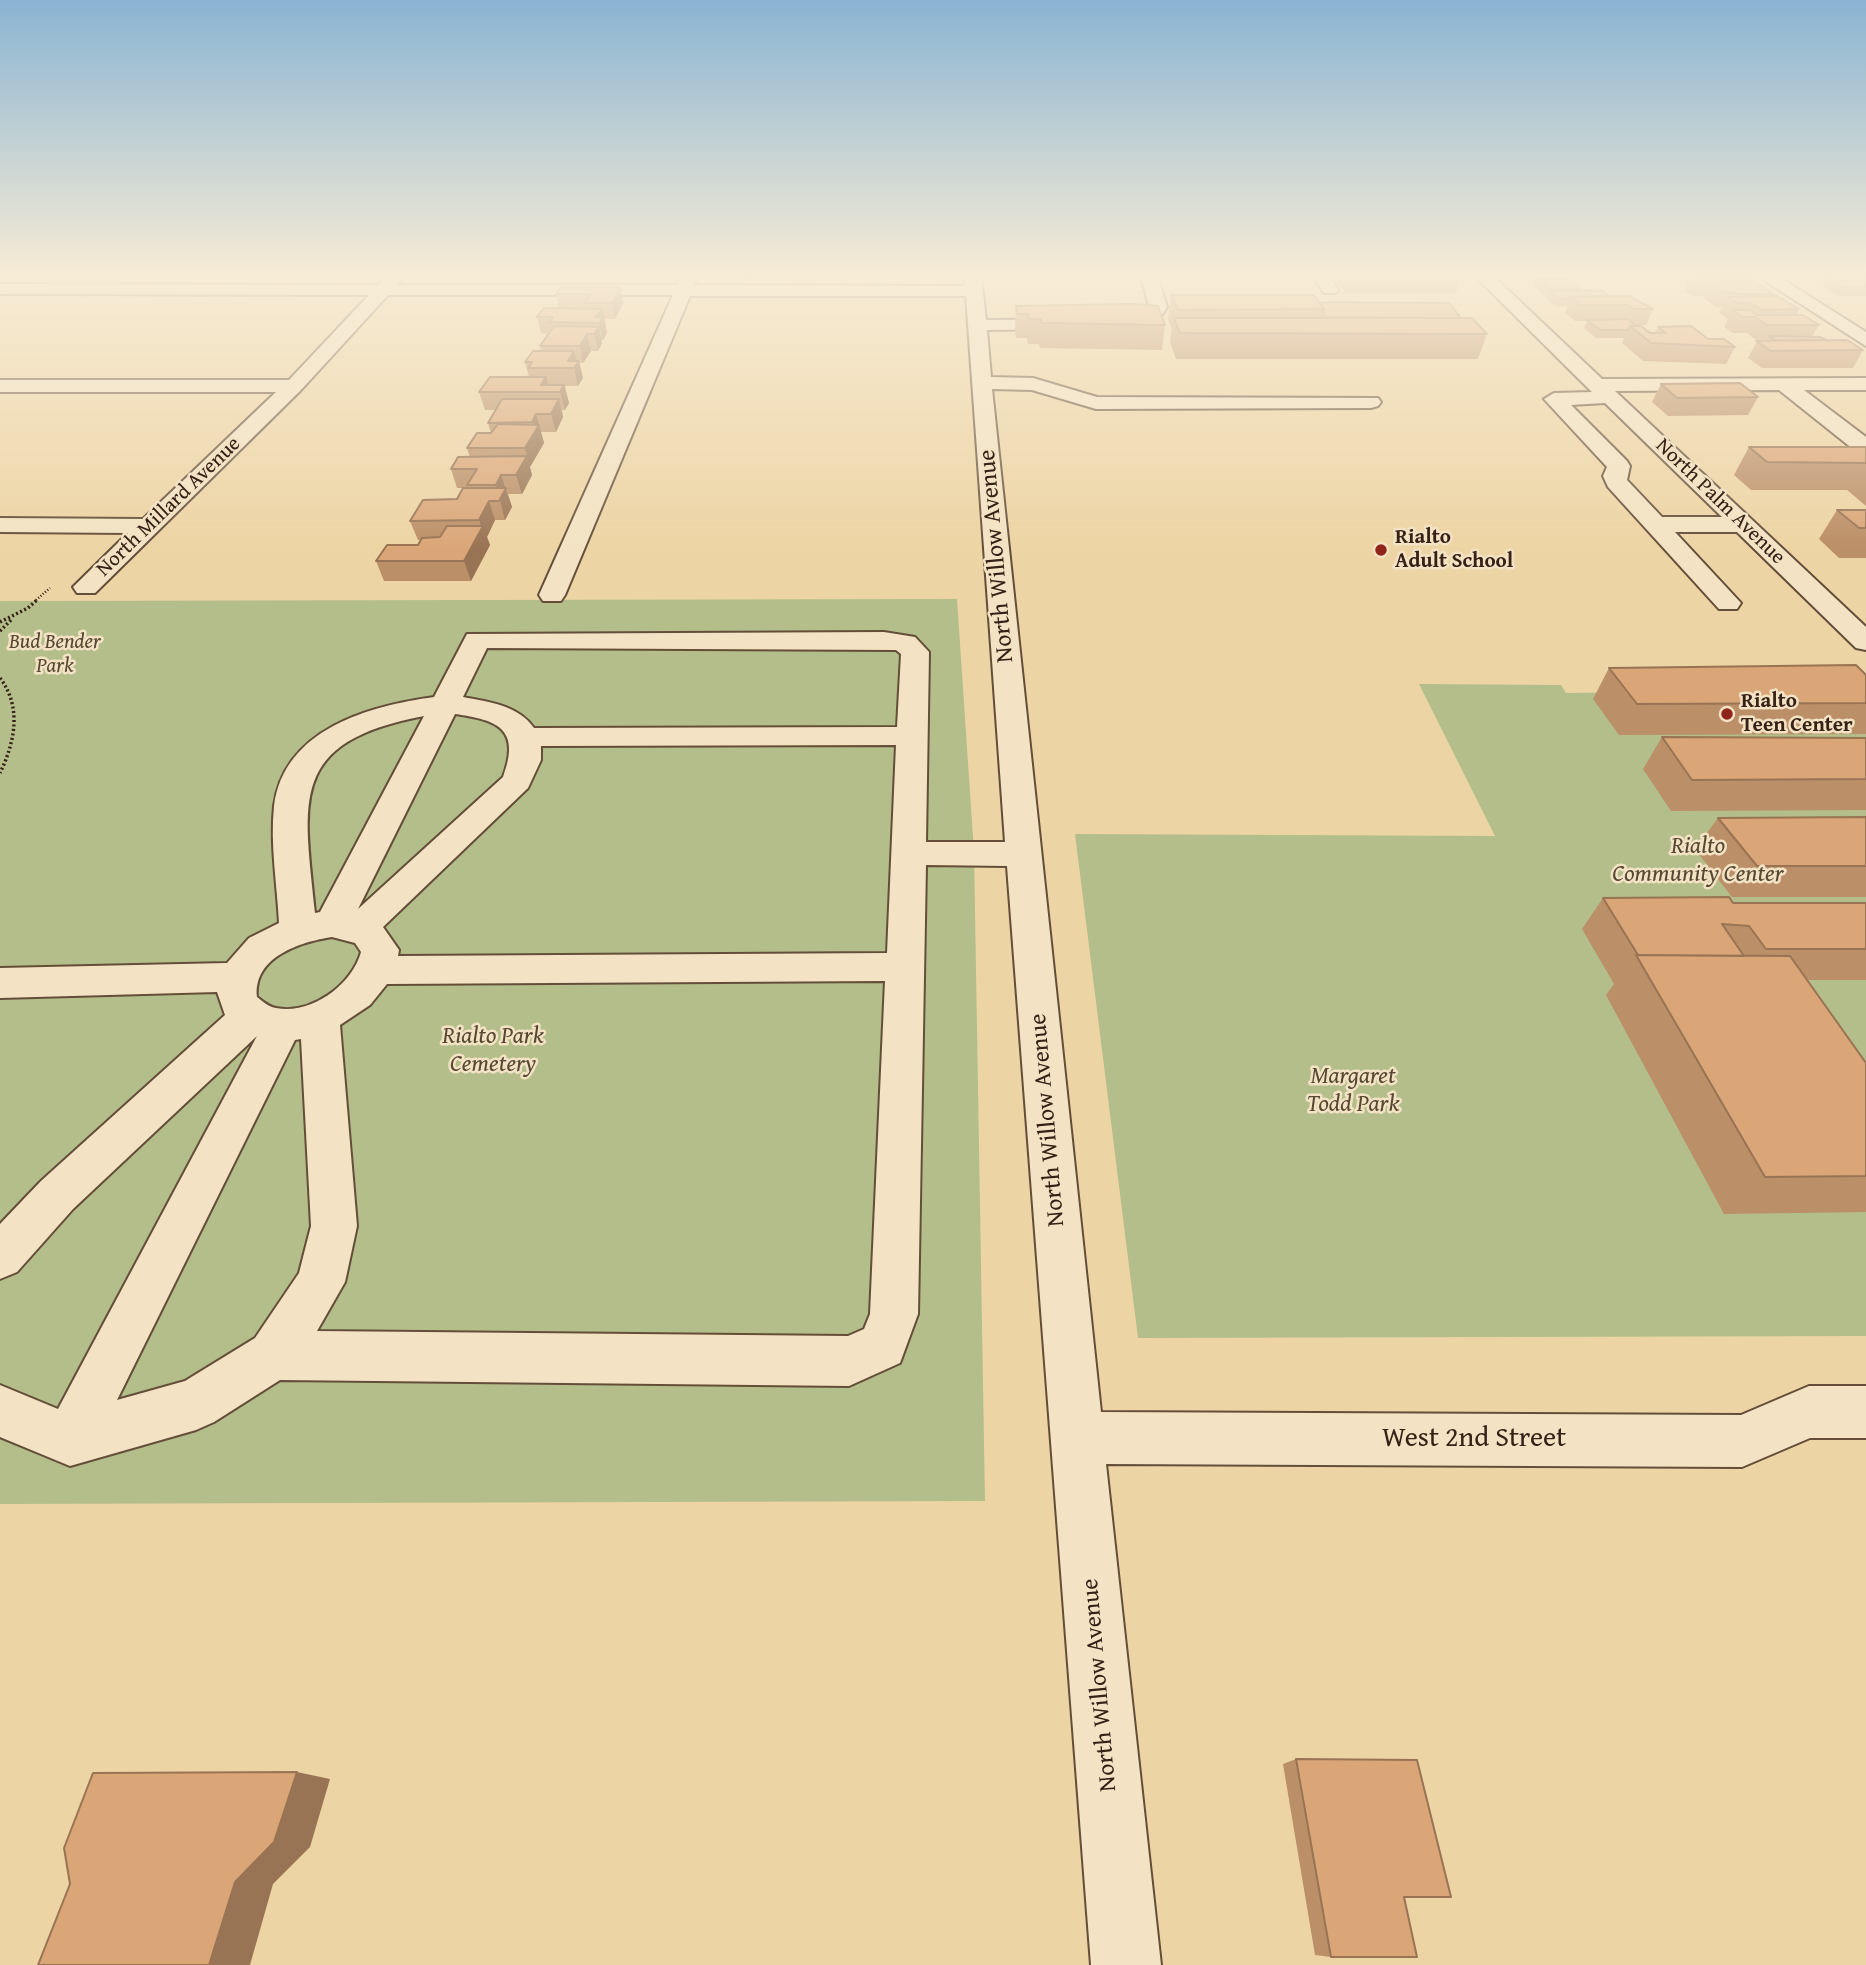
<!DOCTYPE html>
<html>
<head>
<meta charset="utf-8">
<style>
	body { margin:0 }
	canvas { display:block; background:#edd4a4 }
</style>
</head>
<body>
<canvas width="1866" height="1965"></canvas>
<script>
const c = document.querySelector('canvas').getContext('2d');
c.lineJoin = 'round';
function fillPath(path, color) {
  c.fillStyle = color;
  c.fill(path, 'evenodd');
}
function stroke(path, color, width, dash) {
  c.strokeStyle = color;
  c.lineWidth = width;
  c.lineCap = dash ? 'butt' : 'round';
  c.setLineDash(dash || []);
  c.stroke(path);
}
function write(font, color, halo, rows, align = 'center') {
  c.font = font + ' "Gentium Book Plus",serif';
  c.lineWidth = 5;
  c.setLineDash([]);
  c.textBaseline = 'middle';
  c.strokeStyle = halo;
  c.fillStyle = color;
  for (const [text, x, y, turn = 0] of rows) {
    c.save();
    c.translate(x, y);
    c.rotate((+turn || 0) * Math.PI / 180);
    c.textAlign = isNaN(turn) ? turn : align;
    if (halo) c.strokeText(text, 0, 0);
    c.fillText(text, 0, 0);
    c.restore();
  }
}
const green = new Path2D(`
	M957 599 974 852 985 1501 0 1504V601Z
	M1419 684 1561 685 1566 693 1855 689 1866 701V1336L1138 1338 1075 834 1495 836Z`);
const pathFar1 = new Path2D(`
	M36 600 50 588`);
const path = new Path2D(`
	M0 622 28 608 38 599
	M0 631 12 619
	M0 678C22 707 15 742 0 773`);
const minor = new Path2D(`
	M387 275H399L401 279 397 285H677L682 275H698L694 285 965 286V275H981L986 320 1142 319 1149 307 1141 275H1157L1167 307 1154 328 987 330 991 377 1033 378 1097 397 1378 398 1381 402 1378 406 1371 408 1096 409 1032 390 992 389 1101 1412 1741 1415 1809 1386H1866V1438H1810L1742 1467 1106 1464 1161 1965H1091L1007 866 926 865 918 1314 900 1363 849 1386 280 1380 214 1422 196 1430 70 1466 0 1437V1385L58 1409 257 1036 73 1209 17 1272 0 1279V1224L41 1181 225 1015 217 992 0 998V968L227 963 249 938 279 923C277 885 270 844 274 806 284 729 369 706 434 697L467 634 884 632 915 637 929 652 926 842H1005L966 296H690L565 595 561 601H543L539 595 673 295H388L301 390 95 593H77L73 587 128 533 0 532V518L143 519 276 392H0V380H289L369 295 0 294V284L378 285ZM487 648 896 650 901 654 897 727 534 728C518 705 489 702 463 697ZM455 714C498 720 521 729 503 777L358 909ZM424 716 320 912 315 913C304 800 287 742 424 716ZM896 745 887 953 398 956 399 950 383 927 528 788 541 760V746ZM332 937 355 943 361 952C352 985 311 1015 276 1008 269 1007 262 1001 257 997 253 957 300 942 332 937ZM885 981 870 1314 864 1329 848 1336 317 1331 345 1282 357 1226 340 1025 370 1005 387 984ZM301 1039 311 1226 299 1273 255 1338 185 1381 117 1400 295 1040Z
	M1312 275H1328L1338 289 1336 293H1324Z
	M1474 275H1492L1602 379 1866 378V390H1804L1866 437V455L1858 453 1779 390 1615 391 1866 627V650L1856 648 1737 532H1675L1741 603 1737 609H1719L1608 487 1603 476 1607 467 1544 399 1554 393 1592 392ZM1605 403 1722 517H1662L1627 480 1630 466 1627 461 1571 405Z
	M1756 275H1776L1866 332V346Z`);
const wall = new Path2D(`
	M427 275H457L453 280H429Z
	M600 275H637L635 278H600Z
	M729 275H768V277L729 276Z
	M889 275H923V278H889Z
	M1332 275H1462L1456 293H1346Z
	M1521 275H1593L1591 279H1569L1581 289 1580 290 1653 309 1646 325 1635 326 1650 333H1655L1658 327 1735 347 1726 364 1643 361 1622 343 1624 338H1596L1584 328 1587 321H1575L1565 313 1568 306 1557 307 1547 299 1548 297H1546L1534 287 1535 282H1528Z
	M1665 275H1745L1753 280 1752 282 1774 294 1773 296 1799 309 1796 315 1819 325 1812 337 1863 350 1853 368H1762L1748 358 1757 341 1747 333H1733L1724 327 1728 319 1719 313 1722 308 1716 307 1703 298V296H1692L1684 291 1687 285 1685 284 1687 280H1671Z
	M1806 275H1853L1852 278 1866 279V296H1839L1823 286 1826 282H1816Z
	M620 287 623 303 615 319H605L607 333 603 340H601L602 343 598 351H591L583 363H579L583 378 578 386H565L569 403 565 410H562L563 417 556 432H541L544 443 530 467 532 475 522 494H508L512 507 505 520H495L487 537 490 545 471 581H384L376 561 418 545 421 540H418L410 521 457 499 468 488H457L451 469 470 457 467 448 491 433 488 423 496 410H485L479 392 529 377 525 362 541 351 540 346 549 334 541 333 537 317 559 308 556 294Z
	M1171 295 1319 302 1461 318 1487 334 1478 359H1176L1170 342 1172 329 1168 319Z
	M1016 306 1165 325 1162 350 1040 348 1039 344H1028L1027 338H1016L1015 331Z
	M1661 384 1758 397 1748 415 1668 416 1652 402Z
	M1749 447H1866V506L1847 490H1751L1734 475Z
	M1837 510H1866V558H1839L1819 539Z
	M1609 668 1866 675V734L1619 735 1593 699Z
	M1662 737 1866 738V810L1671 811 1643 769Z
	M1866 817V897H1732L1695 849 1718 818Z
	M1603 898 1733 903H1866V980H1807L1866 1063V1212L1724 1214 1606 995 1614 984 1582 929Z
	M1296 1759 1451 1897 1404 1898 1331 1957 1315 1955 1283 1764Z`);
const shadedWall = new Path2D(`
	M620 287 623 303 615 319 612 303Z
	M602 309 607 333 603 340 599 323 596 317Z
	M599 327 602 343 598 351 594 334Z
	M587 334 591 351 583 363 580 346Z
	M574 351 577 364 579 361 583 378 578 386 574 368 568 361Z
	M546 377 550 392 541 385Z
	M564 385 569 403 565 410 560 392Z
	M559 399 563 417 556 432 551 414Z
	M536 414 544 443 530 467 525 448 535 432 532 422Z
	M527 456 532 475 522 494 516 475Z
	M501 475 512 507 505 520 496 485Z
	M489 501 495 520 487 537 490 545 471 581 464 561 482 528 479 520Z
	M297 1772 330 1779 310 1847 273 1884 250 1965H209L235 1882Z`);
const building = new Path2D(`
	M1692 275H1745L1753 280H1699Z
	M1828 278H1865L1866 288H1844Z
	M1537 279H1568L1581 289H1549Z
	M1710 282H1755L1774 294H1739L1723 291Z
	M561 287H620L612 303H585L590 294H556Z
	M1601 290 1608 296 1571 297V298L1560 299 1550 291Z
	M1171 295H1314L1324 309 1178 310Z
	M1629 296 1653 309H1634L1628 305H1581L1571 297Z
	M1777 296 1799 309 1762 310 1751 303H1737L1727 297Z
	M1319 302 1449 303 1461 318 1325 317 1323 313 1324 309Z
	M1134 304 1158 306 1165 325 1041 323V319H1029L1028 314H1017L1016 306Z
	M544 308 602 309 596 317H604L599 323 549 322 553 317H537Z
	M1732 310H1750L1757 315H1803L1819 325H1767L1755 317H1742Z
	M1174 318H1472L1487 334 1180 333Z
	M1628 319 1636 326H1630L1628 330H1600L1587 320Z
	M554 326 599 327 594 334H587L580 346H540Z
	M1630 326H1641L1650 333H1666L1658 327 1691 326 1708 339H1724L1735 347 1651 343Z
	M1769 336 1820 337 1826 340H1775Z
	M1847 340 1863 350 1771 351 1756 341Z
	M533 351H574L568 361H579L574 368H528L532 362H525Z
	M490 377H546L541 385H564L560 392H479Z
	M1740 383 1758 397 1677 398 1661 384Z
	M502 399H559L551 414H536L532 422 488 423Z
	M498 424 539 425 525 448H467L477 433H491Z
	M1749 447H1866V463L1767 462Z
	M527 456 516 475H501L496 485H467L477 469H451L458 457Z
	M463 488H506L499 501H489L479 520 410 521 423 500 457 499Z
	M1837 510H1866V528H1859Z
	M447 526H483L464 561H376L387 545H418L422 538 440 537Z
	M1856 665 1866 675V703L1637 704 1609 668Z
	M1662 737 1866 738V779L1692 780Z
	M1866 817V866H1757L1718 818Z
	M1729 897 1733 903H1866V949H1766L1749 926 1722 924 1744 956 1638 955 1603 898Z
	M1636 955 1790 956 1866 1063V1176L1765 1177Z
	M1296 1759 1417 1760 1451 1897H1404L1417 1957H1331Z
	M297 1772 274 1842 235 1882 209 1965H38L70 1884 64 1848 93 1773Z`);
const markers = [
	[1381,550,7,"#8f2418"],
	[1727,714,7,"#8f2418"]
];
const farStreetnames = [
	["North Palm Avenue",1720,502,44],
	["North Millard Avenue",169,507,-44]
];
const farPoinames = [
	["Rialto",1395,538],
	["Adult School",1395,562],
	["Rialto",1741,702],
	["Teen Center",1741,726]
];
const farParknames = [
	["Bud Bender",55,643],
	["Park",55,667]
];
const streetNames = [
	["North Willow Avenue",997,556,-95],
	["North Willow Avenue",1048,1120,-95],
	["North Willow Avenue",1100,1685,-95]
];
const parkNames = [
	["Rialto",1698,847],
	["Community Center",1698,875],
	["Rialto Park",493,1037],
	["Cemetery",493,1065],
	["Margaret",1353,1077],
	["Todd Park",1353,1105]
];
const nearStreetnames = [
	["West 2nd Street",1474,1439]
];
fillPath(green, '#b3be8a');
stroke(minor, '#644e3a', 4);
stroke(pathFar1, '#372116', 2.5, [1, 2]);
stroke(path, '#372116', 3.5, [2, 2.5]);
fillPath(minor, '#f3e3c4');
fillPath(wall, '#bb8f67');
fillPath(shadedWall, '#997454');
fillPath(building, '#daa678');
stroke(building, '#997454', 2);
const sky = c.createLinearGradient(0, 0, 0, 550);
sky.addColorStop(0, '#8ab4d2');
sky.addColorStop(0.5, '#f7ecd6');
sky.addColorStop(1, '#f7ecd600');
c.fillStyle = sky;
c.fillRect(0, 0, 1866, 550);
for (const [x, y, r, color] of markers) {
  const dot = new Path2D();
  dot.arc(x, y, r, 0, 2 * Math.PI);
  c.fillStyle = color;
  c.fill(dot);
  stroke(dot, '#f3e3c4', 2.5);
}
write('21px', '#372116', '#f3e3c4', farStreetnames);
write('bold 21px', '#372116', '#f3e3c4', farPoinames, 'left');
write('italic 21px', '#564833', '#f3e3c4', farParknames);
write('24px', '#372116', '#f3e3c4', streetNames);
write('italic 24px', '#564833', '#f3e3c4', parkNames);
write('28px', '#372116', '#f3e3c4', nearStreetnames);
</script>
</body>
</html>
